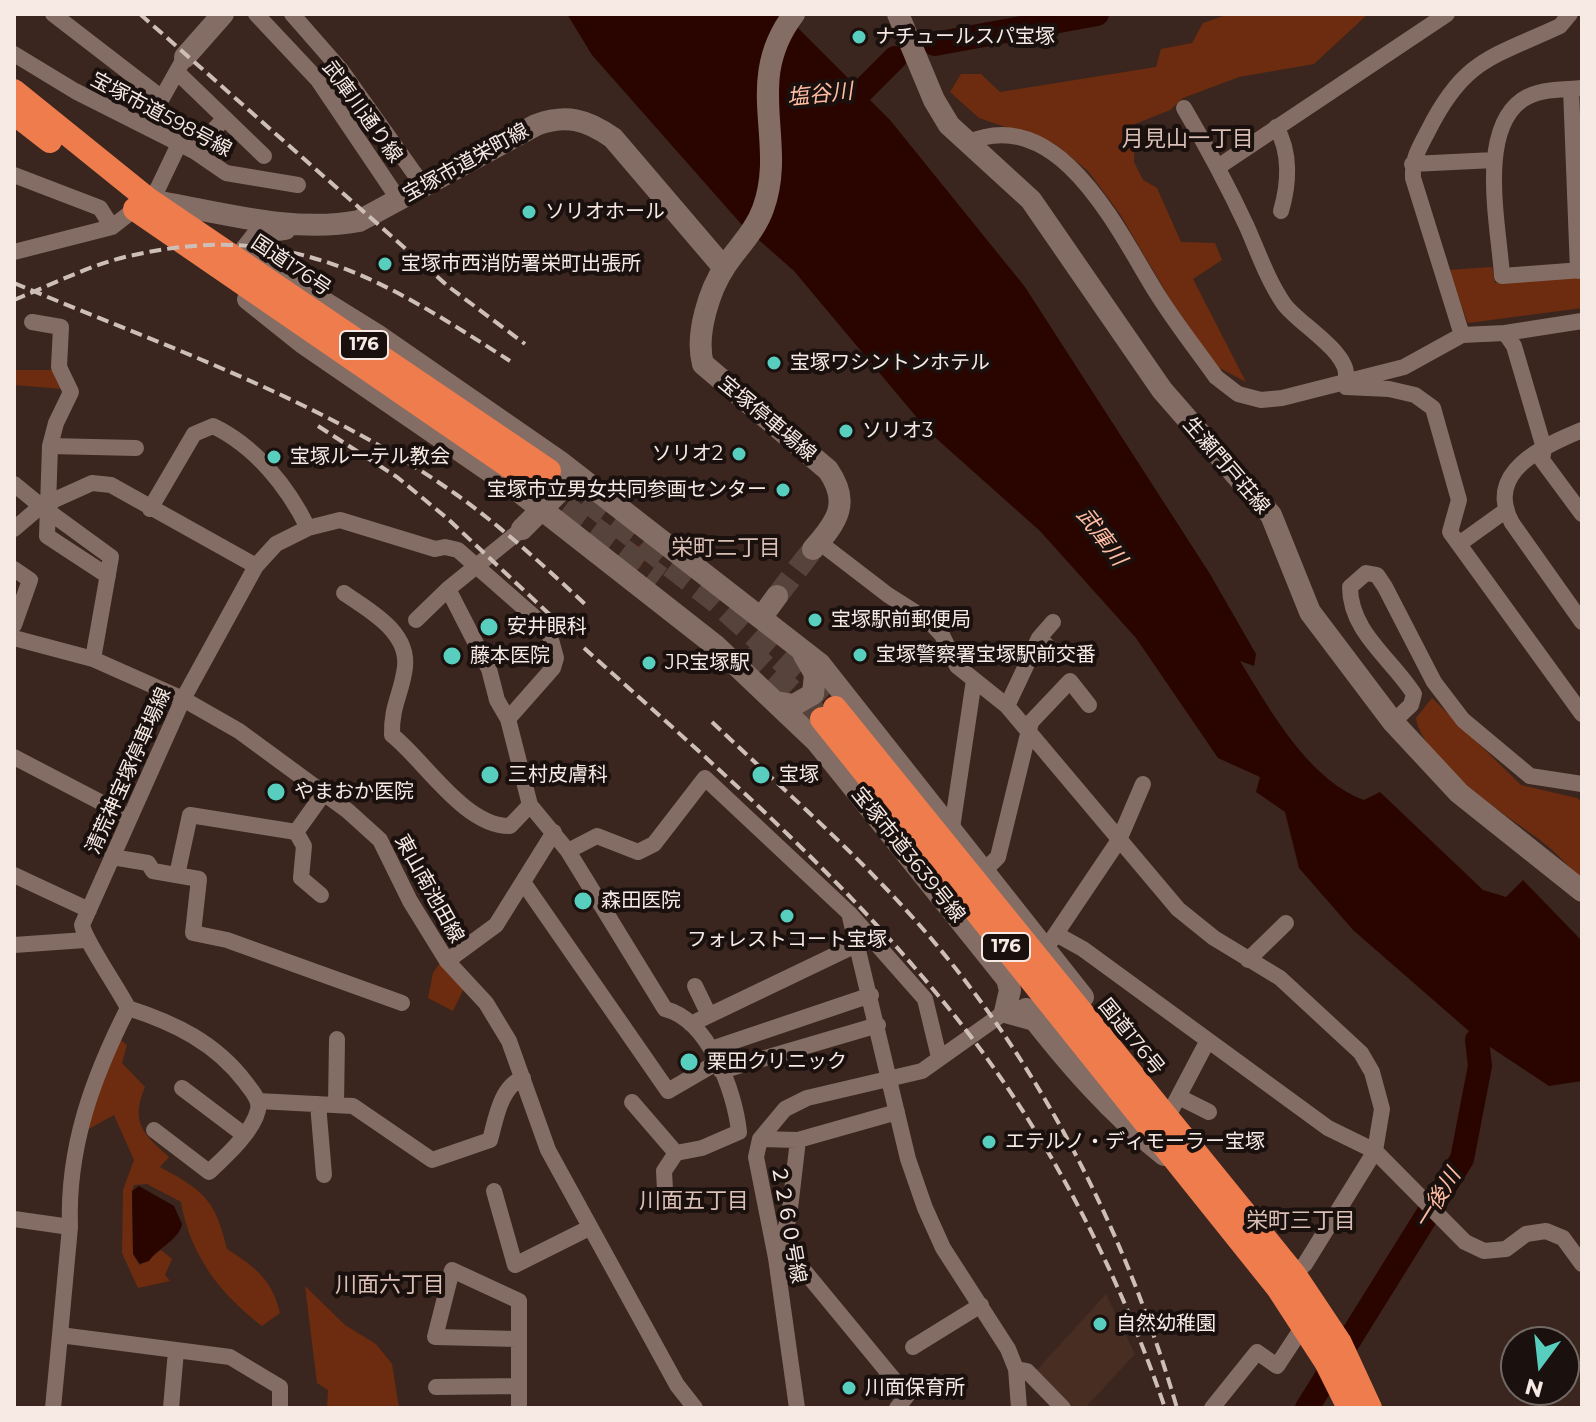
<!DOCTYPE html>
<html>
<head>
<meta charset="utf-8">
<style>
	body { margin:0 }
	#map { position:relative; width:1596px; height:1422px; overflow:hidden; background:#3a261e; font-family:Montserrat,sans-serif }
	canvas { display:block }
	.frame { position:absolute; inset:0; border:16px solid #f7eae4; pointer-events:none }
	.north { position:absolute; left:1500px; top:1326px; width:80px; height:80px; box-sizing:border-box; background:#1a110e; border:2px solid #726864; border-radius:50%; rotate:195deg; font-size:22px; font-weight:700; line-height:32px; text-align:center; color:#f7eae4 }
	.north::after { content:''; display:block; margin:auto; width:28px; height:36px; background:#58cebf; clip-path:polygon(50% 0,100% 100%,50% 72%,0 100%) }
</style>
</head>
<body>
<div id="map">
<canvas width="1596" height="1422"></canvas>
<div class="frame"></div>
<div class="north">N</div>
</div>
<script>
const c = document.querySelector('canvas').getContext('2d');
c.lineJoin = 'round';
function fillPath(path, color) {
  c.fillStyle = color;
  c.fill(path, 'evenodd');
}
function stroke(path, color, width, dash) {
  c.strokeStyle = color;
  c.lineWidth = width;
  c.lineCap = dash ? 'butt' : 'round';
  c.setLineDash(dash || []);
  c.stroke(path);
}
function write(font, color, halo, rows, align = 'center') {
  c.font = font + ' Montserrat,"Noto Sans JP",sans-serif';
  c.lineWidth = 8;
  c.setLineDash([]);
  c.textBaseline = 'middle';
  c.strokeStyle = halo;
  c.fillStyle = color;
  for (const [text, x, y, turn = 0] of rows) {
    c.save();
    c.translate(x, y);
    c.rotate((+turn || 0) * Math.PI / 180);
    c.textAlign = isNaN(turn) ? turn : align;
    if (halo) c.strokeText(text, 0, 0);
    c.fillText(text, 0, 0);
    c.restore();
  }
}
const built = new Path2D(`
	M1106 1294 1135 1354 1085 1408H1071L1035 1372Z`);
const green = new Path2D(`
	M1229 14H1368L1314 64 1239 77 1183 98 1170 110 1135 124 1134 162 1143 180 1157 188 1181 242 1215 243 1222 260 1193 279 1246 382 1216 366 1170 299 1120 214 1088 171 1055 144 979 118 950 92 961 74H981L1000 92 1156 67 1161 49 1192 43 1203 23Z
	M1492 267 1495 283 1582 276V308L1468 323 1448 270Z
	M14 370H54L63 389 14 385Z
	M644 542 653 547 639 569H632L627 561 633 550Z
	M1432 698 1521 785 1577 798 1582 802V879C1567 865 1553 849 1536 837 1502 812 1423 761 1416 718Z
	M441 961 465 986 453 1011 428 998 433 973Z
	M118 1038 127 1045 122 1063 145 1087C130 1122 143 1134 169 1157L160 1167C204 1191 215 1199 227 1249 255 1267 272 1279 280 1313L262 1326C220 1294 190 1255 181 1202L147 1184 134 1185 132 1191 133 1254 139 1265 161 1250 172 1259 165 1275 170 1281 138 1288 122 1253 123 1190 134 1160 114 1115 87 1130Z
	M305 1286 345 1325 376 1344 392 1364 399 1408H327L328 1390 317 1383Z`);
const water = new Path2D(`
	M567 14H784L890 120 1025 287 1210 574 1256 654 1254 666 1240 661C1270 710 1309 780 1364 800L1380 792 1483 890 1506 897 1523 880 1582 941V1081L1549 1086 1478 1039 1353 930 1299 868 1285 812 1256 792 1260 777 1218 758 1136 638 1040 531 929 432 794 271 742 225 592 55Z
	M139 1186 174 1206 182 1224C179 1240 159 1247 149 1261L140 1264 133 1254 132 1191Z`);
const river = new Path2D(`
	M935 44 1097 14
	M832 97 860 93 895 58
	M1307 1408 1462 1159 1480 1066 1477 1040 1501 1018`);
const secondaryTunnel = new Path2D(`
	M777 596 813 549`);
const highwayTunnel = new Path2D(`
	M557 477 716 601 835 708
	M536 485 660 578
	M747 650 822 719`);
const street = new Path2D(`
	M53 14 162 98 185 57
	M256 14 318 80 399 200
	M292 14 341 70 424 187
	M14 54 75 91 194 151 226 173 298 185
	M177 72 264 156
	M1582 88C1563 90 1539 88 1522 100 1477 132 1499 227 1502 276L1582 270
	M1571 89 1578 271
	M1184 108C1207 147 1228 186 1247 227 1258 252 1268 281 1284 304 1298 324 1355 355 1345 381
	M1276 127C1291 152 1289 184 1281 211
	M967 143C1059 102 1118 231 1156 292 1174 321 1196 349 1216 377L1238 394 1261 400 1282 398 1404 367 1462 335 1505 333 1582 321
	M194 151 225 118
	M1412 164 1494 160
	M1218 167 1447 14
	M14 175 100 208 112 227
	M149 200 158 188 179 144
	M14 252 112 227 135 209
	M32 322 61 327 59 367 71 392 56 423 50 446 47 536 108 576
	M1505 333 1514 346 1544 448 1542 460 1582 514
	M1462 335 1413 178C1412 159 1419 148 1428 131 1464 59 1491 58 1560 26L1570 14
	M1346 387 1389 389 1415 395 1433 408 1459 500 1450 532 1582 714
	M1582 430C1543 446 1484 472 1512 523L1582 622
	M50 446 136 448
	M14 484 41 506 14 529
	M47 504 52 514 111 557 93 659
	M41 506 92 483 111 485 256 566
	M150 509 194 434 213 426C255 446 288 487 308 528
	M819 542 888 595 929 621 942 635 957 666 1007 706 1178 909 1214 938 1280 978 1361 1053 1372 1072 1382 1109 1375 1151 1305 1264 1288 1279
	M1459 544 1505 511
	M14 569 30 580 14 625
	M344 593C368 610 409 631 405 667 402 693 391 706 392 735 424 760 465 827 510 826L530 805
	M416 620 448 589
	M14 638 93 659 183 699 239 731 348 811 380 840 410 901 447 961 486 1003 509 1041 548 1150 677 1385 695 1408
	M1039 638 1056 654
	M1007 706 1039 638 1053 622
	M508 719 497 700 489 669 448 589 522 529
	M1393 722 1411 705 1414 694C1392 659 1350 632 1350 587L1366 573 1377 575 1385 587 1434 682 1463 720 1530 776 1582 784
	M14 757 129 817
	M952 828 974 680
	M296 832 304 846 301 878 321 895
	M568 851 665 1009C709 1020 735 1092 739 1132L702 1148 676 1153 632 1102
	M112 857 148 863 153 871 199 879 193 933 227 940 402 1003
	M985 870 998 857 1031 722 1070 681 1089 705
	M14 875 89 910
	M177 875 190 815 296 832 324 793
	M523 882 668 1091 716 1063
	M850 917 908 1159 925 1208 943 1248 1008 1349 1016 1369
	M1056 934 1083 949 1328 1128 1375 1151 1465 1242 1484 1251 1506 1249 1526 1234 1546 1231 1563 1238 1582 1264
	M1051 941 1119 840 1143 784
	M14 945 85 940
	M1248 960 1286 923
	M447 961 496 925 554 832
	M695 986 708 1013
	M128 1008C175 1023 216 1043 246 1083 251 1090 261 1100 258 1110 253 1132 225 1157 209 1172L154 1130
	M691 1024 858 944
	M711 1049 871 995
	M721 1071 878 1025
	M182 1088 243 1134
	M1179 1097 1209 1112
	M258 1101 353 1106 432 1160 490 1140C496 1119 500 1087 523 1078
	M318 1104 324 1175
	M336 1105 337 1039
	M1166 1120 1207 1042
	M760 1139 798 1140 897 1112
	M798 1140 789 1217 776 1258 792 1256 900 1387 906 1397 897 1408
	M665 1190 664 1171 676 1153
	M494 1191 515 1265 589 1228
	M14 1219 70 1227C67 1147 93 1077 128 1008 118 988 85 941 82 925L183 699 256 566 276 544 308 528 340 520 435 549 445 547 458 550 548 629 556 658 553 668 508 719 530 805 568 851 597 836 638 852 654 844 705 778 850 914 925 999 939 1057
	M70 1227 60 1335 230 1357 280 1387V1408
	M517 1339 435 1337 452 1270 519 1301V1408
	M913 1347 981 1305
	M436 1387 519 1386
	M53 1408 60 1335
	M171 1408 176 1351
	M797 1408 776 1258 756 1157 760 1139 785 1109 807 1098 922 1071 1005 1012
	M1019 1408 1016 1369 1027 1371 1063 1408
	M1212 1408 1257 1352 1277 1366 1304 1325`);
const secondary = new Path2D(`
	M794 14C742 82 788 141 763 209 755 231 739 246 726 265 709 290 695 335 703 364L828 470C851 503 837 522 813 549
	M898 14 934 100 949 125 1031 200 1162 390 1271 515 1310 612 1393 722 1459 793 1582 891
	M185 57 223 14
	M149 200C217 211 291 234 359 221L536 125C566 114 586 119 613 138L724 268
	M244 252 259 233 285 229
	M258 261 377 335 559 461 820 664 1083 997
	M248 299 303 343 517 490 716 646 817 742 1007 979 1010 990 1005 1012 1034 1020
	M522 529 567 484 588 486
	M761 618 777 596
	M776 702 794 705 813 694 815 674 804 655
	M1026 1009C1068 1063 1110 1112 1164 1155`);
const highway = new Path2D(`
	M14 91 149 200 549 471
	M14 113 50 141
	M135 209 535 484
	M835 708 1294 1274 1340 1343 1370 1408
	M822 719 1278 1288 1326 1362 1349 1408`);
const rail = new Path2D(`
	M140 14 449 287 525 344
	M14 283C164 346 323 400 457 495 503 528 544 566 586 605
	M14 300C53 284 94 263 134 255 291 220 384 280 510 361
	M318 426 397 477 448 519 564 628
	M584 648C710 761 839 873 946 1005 1042 1122 1116 1265 1165 1408
	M712 722C773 780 838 837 895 898 1030 1042 1122 1220 1177 1408`);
const markers = [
	[859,37,8,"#58cebf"],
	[529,212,8,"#58cebf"],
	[385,264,8,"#58cebf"],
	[774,363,8,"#58cebf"],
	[846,431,8,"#58cebf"],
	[739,454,8,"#58cebf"],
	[274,457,8,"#58cebf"],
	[783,490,8,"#58cebf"],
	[815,620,8,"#58cebf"],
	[489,627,10,"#58cebf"],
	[860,655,8,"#58cebf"],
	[452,656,10,"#58cebf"],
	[649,663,8,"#58cebf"],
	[490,775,10,"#58cebf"],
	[761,775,10,"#58cebf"],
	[276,792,10,"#58cebf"],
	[583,901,10,"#58cebf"],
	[787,916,8,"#58cebf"],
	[689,1062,10,"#58cebf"],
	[989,1142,8,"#58cebf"],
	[1100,1324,8,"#58cebf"],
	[849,1388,8,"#58cebf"]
];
const shields = [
	[364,345,48],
	[1006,947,48]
];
const shieldNames = [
	["176",364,345],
	["176",1006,947]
];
const poiNames = [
	["ナチュールスパ宝塚",875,37],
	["ソリオホール",545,212],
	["宝塚市西消防署栄町出張所",401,264],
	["宝塚ワシントンホテル",790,363],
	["ソリオ3",862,431],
	["ソリオ2",723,454,"right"],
	["宝塚ルーテル教会",290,457],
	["宝塚市立男女共同参画センター",767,490,"right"],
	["宝塚駅前郵便局",831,620],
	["安井眼科",507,627],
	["宝塚警察署宝塚駅前交番",876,655],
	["藤本医院",470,656],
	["JR宝塚駅",665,663],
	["三村皮膚科",508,775],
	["宝塚",779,775],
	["やまおか医院",294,792],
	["森田医院",601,901],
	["フォレストコート宝塚",787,940,"center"],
	["栗田クリニック",707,1062],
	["エテルノ・ディモーラー宝塚",1005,1142],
	["自然幼稚園",1116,1324],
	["川面保育所",865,1388]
];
const streetNames = [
	["武庫川通り線",362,112,54],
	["宝塚市道598号線",161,115,28],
	["宝塚市道栄町線",466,163,-29],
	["国道176号",291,266,34],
	["宝塚停車場線",767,419,40],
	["生瀬門戸荘線",1226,466,49],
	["清荒神宝塚停車場線",129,771,-66],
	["宝塚市道3639号線",908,855,51],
	["東山南池田線",429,889,61],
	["国道176号",1131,1037,51],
	["２２６０号線",788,1224,80]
];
const waterNames = [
	["塩谷川",820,95,-6],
	["武庫川",1101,537,53],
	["一後川",1438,1199,-58]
];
const neighbourhoodNames = [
	["月見山一丁目",1188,140],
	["栄町二丁目",726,549],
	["川面五丁目",694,1202],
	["栄町三丁目",1301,1222],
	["川面六丁目",390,1286]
];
fillPath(built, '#482d23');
fillPath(green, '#6d2c0f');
fillPath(water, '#2a0500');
stroke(river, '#2a0500', 24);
stroke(secondaryTunnel, '#56433c', 22, [22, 11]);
stroke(highwayTunnel, '#56433c', 24, [24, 12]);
stroke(street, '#846d64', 16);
stroke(secondary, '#846d64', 22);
stroke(highway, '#ee7c4d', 24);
stroke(rail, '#cdbfb8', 4, [12, 6]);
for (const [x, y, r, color] of markers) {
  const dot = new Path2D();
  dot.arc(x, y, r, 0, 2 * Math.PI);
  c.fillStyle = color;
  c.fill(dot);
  stroke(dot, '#1a110e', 3);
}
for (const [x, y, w] of shields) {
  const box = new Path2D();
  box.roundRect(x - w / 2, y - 14, w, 28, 6);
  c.fillStyle = '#1a110e';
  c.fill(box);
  stroke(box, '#f7eae4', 2);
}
write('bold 18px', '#f7eae4', null, shieldNames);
write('20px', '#f7eae4', '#1a110e', poiNames, 'left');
write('20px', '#f7eae4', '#1a110e', streetNames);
write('italic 22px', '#febca2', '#1a110e', waterNames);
write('22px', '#d9bfb5', '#1a110e', neighbourhoodNames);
</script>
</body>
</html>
